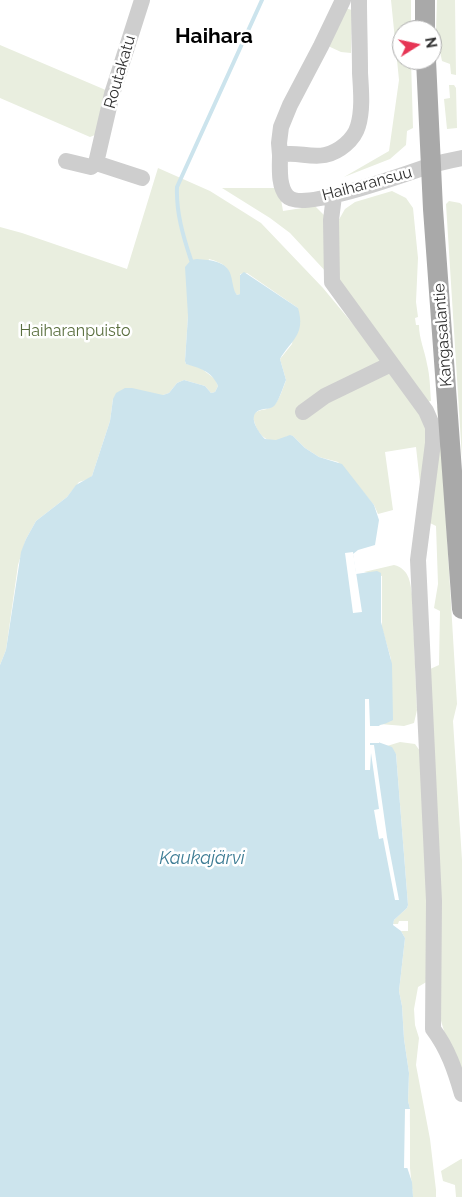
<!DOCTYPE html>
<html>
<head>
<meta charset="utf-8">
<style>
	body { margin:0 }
	#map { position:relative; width:462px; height:1197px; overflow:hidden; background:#fff; font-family:Raleway,sans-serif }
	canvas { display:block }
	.north { position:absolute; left:392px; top:20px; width:50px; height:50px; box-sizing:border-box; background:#fff; border:1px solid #adadad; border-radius:50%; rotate:80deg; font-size:14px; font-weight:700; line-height:20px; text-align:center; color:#313131 }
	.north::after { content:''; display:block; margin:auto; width:18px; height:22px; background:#e63555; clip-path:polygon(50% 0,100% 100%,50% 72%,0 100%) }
</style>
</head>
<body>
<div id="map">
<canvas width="462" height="1197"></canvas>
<div class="north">N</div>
</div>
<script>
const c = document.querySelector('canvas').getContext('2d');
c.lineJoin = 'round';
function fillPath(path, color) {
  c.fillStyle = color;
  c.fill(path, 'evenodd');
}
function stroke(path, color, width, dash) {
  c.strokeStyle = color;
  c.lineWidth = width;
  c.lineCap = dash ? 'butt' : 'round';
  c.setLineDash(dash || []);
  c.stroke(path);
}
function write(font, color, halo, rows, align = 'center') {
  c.font = font + ' Raleway,sans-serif';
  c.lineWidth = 5;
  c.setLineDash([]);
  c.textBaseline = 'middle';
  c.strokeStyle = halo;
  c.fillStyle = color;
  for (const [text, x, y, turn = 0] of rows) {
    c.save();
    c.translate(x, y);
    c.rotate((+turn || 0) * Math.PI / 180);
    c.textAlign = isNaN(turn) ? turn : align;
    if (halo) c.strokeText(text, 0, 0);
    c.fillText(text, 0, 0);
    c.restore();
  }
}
const green = new Path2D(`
	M391 0H411V30H402V60H411L413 128 407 131 406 145 390 159 344 177 389 151 399 80Z
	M437 0H455L456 75 451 74 450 64 442 61 436 32Z
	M345 8 352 10 351 53 341 52 328 46Z
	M0 45 108 91 100 133 90 137 0 98Z
	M449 85H454L456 88 457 128 447 129 444 99 450 98Z
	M158 168 210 191 261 223 323 288 367 341 429 427 421 492 416 447 385 452 393 510 378 514 374 505 338 462 319 457 305 448 293 436C287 435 286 438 281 439 265 446 255 430 253 416 258 407 268 412 274 405 280 399 283 388 286 380L280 359 292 344 298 308 247 273 240 274V294L237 295C224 278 239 267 209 259L188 316 185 361 186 364 198 366 215 379 218 386 215 392 211 393 205 386 184 380 177 383 169 393 163 395 113 399 110 421 92 476 89 479 79 482 67 497 36 521 26 539 18 565 6 650 0 665V227L22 233 127 269Z
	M222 188H279L283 211 315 206 326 217 328 274 290 233 270 218Z
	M392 191 406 198 413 208 418 258 416 302 418 317 415 318 416 325H419C419 339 425 351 427 364 430 376 430 388 431 401L426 402 335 284 337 223 345 209 355 202Z
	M449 201 460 203 462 205V458L446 204Z
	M439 403 457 704 453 721 462 860V1090L438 1011 428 670 439 665 440 611 434 608 438 584 436 526 430 523 439 431 437 407Z
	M394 565C409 569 410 581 412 594L417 710 414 723 404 726 380 724 391 721V659L382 628V576L364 572Z
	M400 742 415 744 420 751 426 843 428 981 418 987 414 1009 415 1025 419 1038 416 1065 430 1139 436 1190V1197H413L410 1168V1109L408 1101 409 1073 404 1039 402 1006 399 991 405 938 401 931H408V921H399L398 924H393L394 920 407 908 408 905 396 754 387 746Z
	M461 1159H462V1197H456L455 1185 443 1181 441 1171Z`);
const water = new Path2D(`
	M197 259C210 260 228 261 231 276 233 283 233 290 237 295L240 294V275L244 272 298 308C306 335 291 340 280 359L286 380C283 387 280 398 275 405 271 410 265 408 260 410 246 415 259 433 265 439L276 440 290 435 293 436 305 448 319 457 342 464 374 505 379 520 375 545 358 550 353 554 356 574 377 571 381 573V622L392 664 393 720C377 729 377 719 378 742L392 747 396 754 408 905 407 908 394 920 393 925 401 931 405 938 399 991 402 1006 404 1039 409 1073 408 1101 410 1109 407 1167 412 1182 413 1197H0V665L6 650 21 552 26 539 36 521 67 497 76 485 92 476 110 421 113 399 116 393 125 388H132L163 395 169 393 177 383 184 380 205 386 211 393 215 392 218 386C212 371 199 368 186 364L185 361 188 316 185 267 191 260Z`);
const pier = new Path2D(`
	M353 552 362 612 353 613 345 553Z
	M365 699H369L370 726H379V743H370V745H374L387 837 399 900H395L383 838 379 839 374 810 379 809 371 753 370 770H365Z
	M405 1109H410L409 1168H404Z`);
const stream = new Path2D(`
	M191 260C183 236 176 212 177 187L262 0`);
const minor = new Path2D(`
	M359 0C359 24 360 48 360 73 361 90 363 109 358 126 354 140 339 152 325 155 310 158 294 151 280 155 280 167 278 186 287 196 302 213 410 172 432 165 442 162 452 160 462 158
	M280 155 279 143 281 127 290 105 321 46 343 0
	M66 161 91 167 96 163 112 94 142 0
	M96 163 142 178
	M334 196 331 220 332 282 426 411 433 427V443L418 560 434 901 433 1029C448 1049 455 1070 462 1094
	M303 412 325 396 391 364`);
const major = new Path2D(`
	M425 0V30
	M426 60 433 209 462 609`);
const streetNames = [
	["Routakatu",120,72,-74],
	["Haiharansuu",367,184,-15],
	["Kangasalantie",443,335,-94]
];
const parkNames = [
	["Haiharanpuisto",75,331]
];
const waterNames = [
	["Kaukajärvi",202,859]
];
const districtNames = [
	["Haihara",214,37]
];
fillPath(green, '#e9eedf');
fillPath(water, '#cce4ed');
fillPath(pier, '#fff');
stroke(stream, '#cce4ed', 4);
stroke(minor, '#cecece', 16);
stroke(major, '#a9a9a9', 20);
write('16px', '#313131', '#fff', streetNames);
write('16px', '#596e3d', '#fff', parkNames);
write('italic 18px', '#3d7c94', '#fff', waterNames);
write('bold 21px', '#000', '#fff', districtNames);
</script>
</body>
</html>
